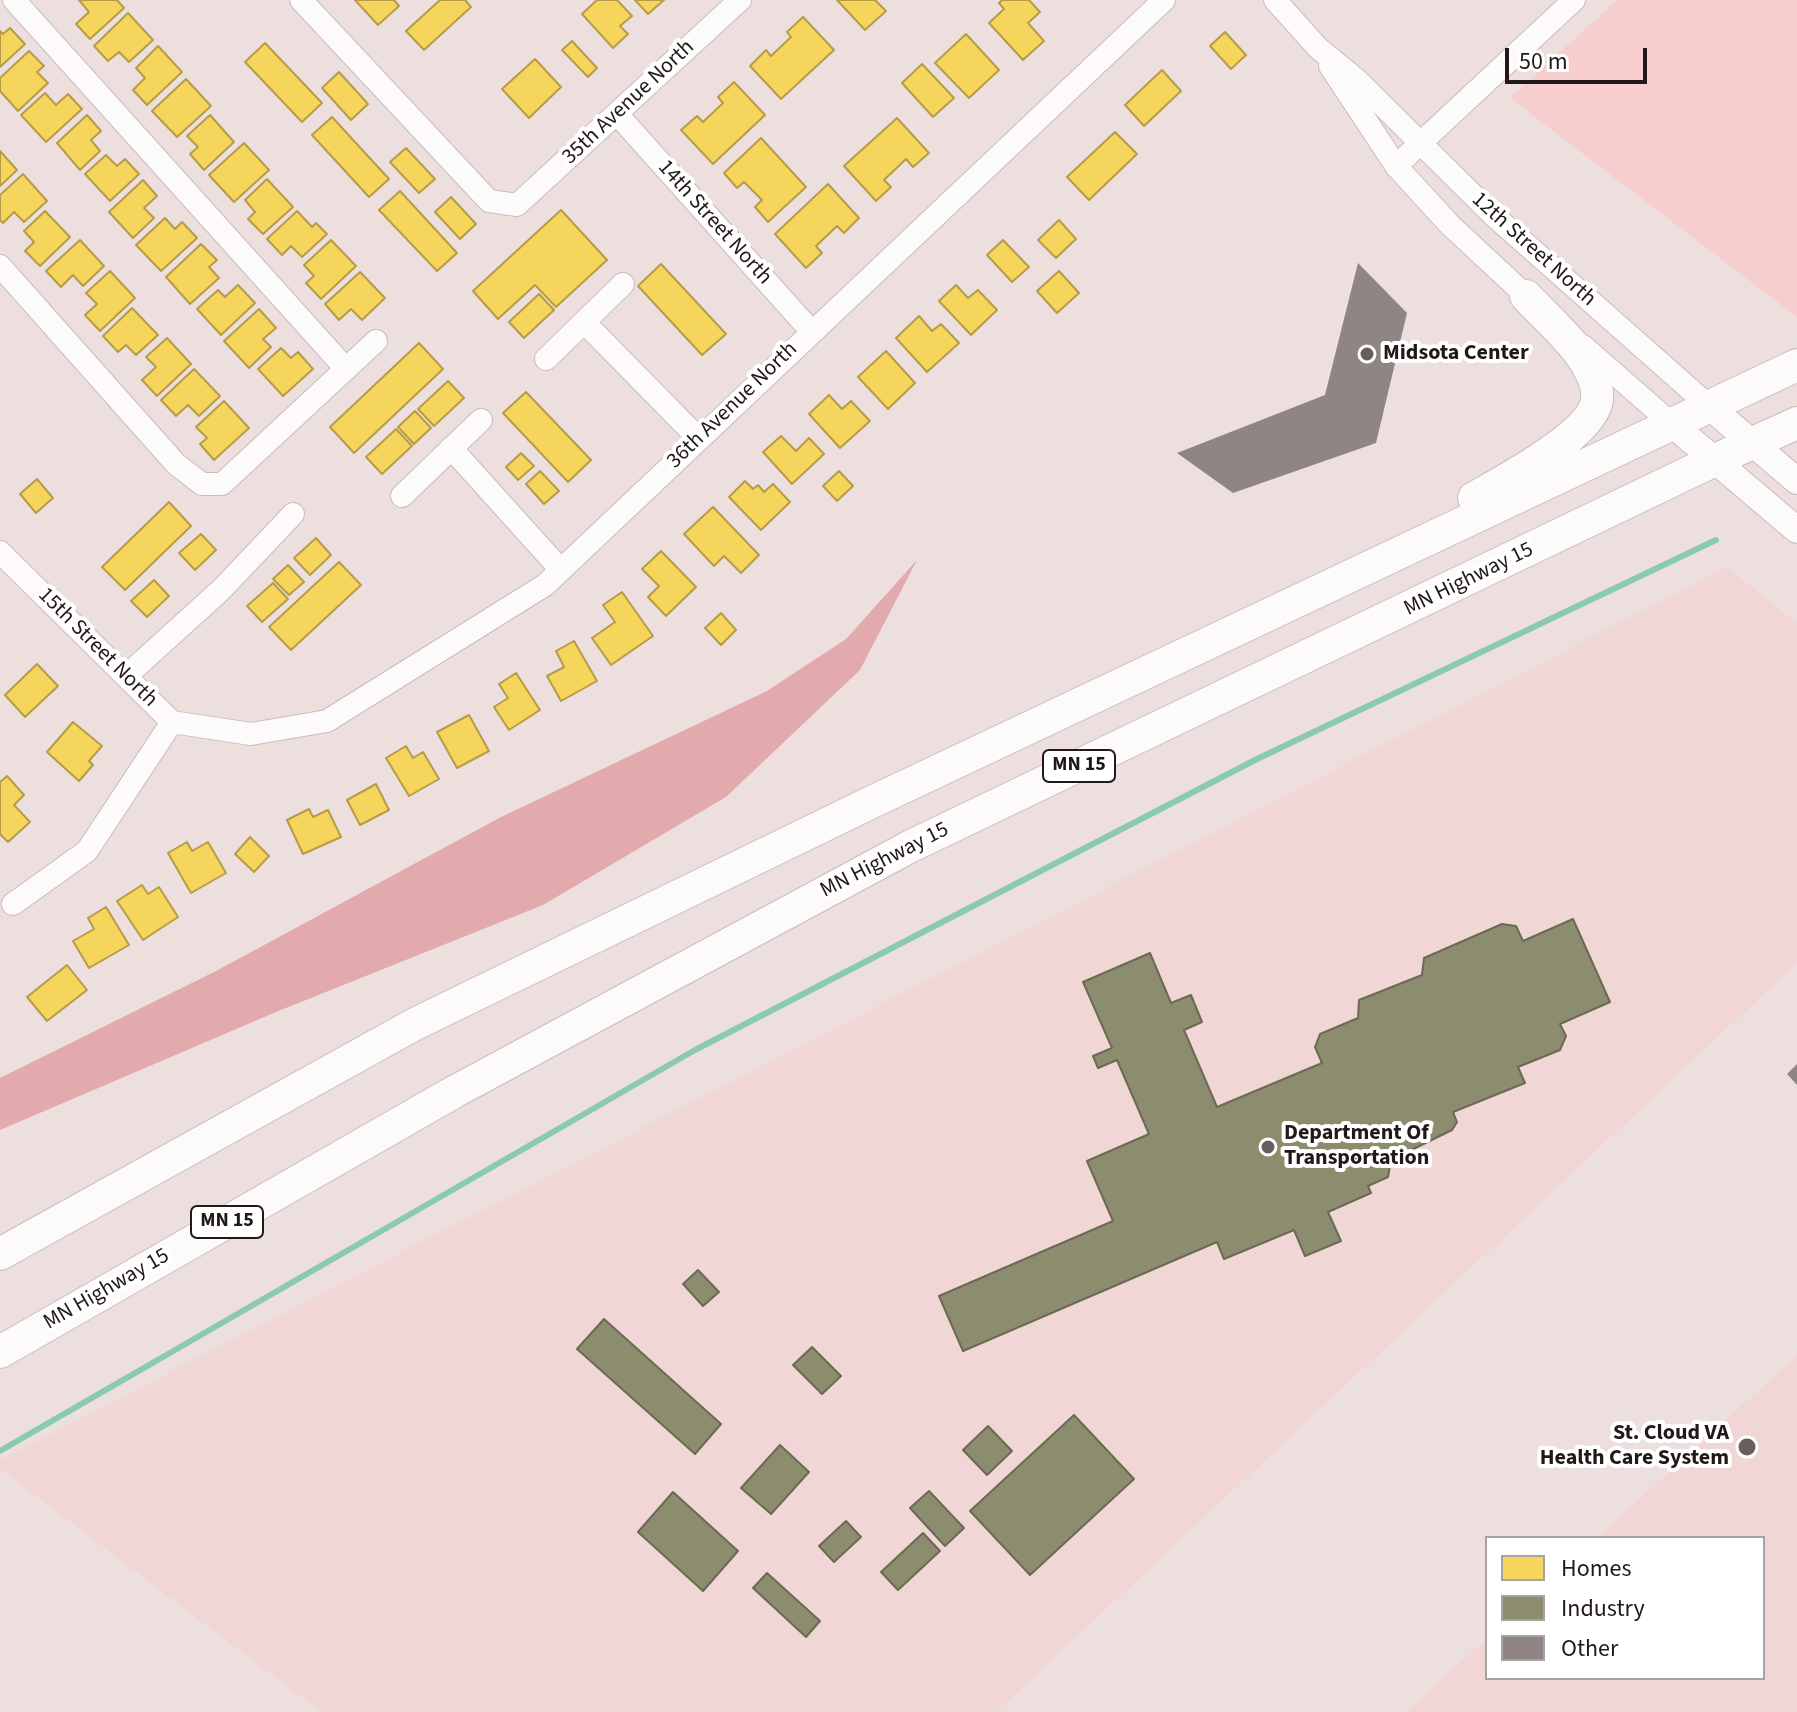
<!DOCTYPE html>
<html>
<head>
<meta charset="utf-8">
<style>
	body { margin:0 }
	#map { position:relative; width:1797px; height:1712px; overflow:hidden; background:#eedfdf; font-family:"Source Sans 3",sans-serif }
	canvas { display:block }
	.legend { position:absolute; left:1485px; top:1536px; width:280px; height:144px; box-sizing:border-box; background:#fff; border:2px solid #a7a3a3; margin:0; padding:10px 14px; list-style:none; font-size:24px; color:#221818 }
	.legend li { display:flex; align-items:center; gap:16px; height:40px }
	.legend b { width:40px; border:2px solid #a7a3a3 }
	.scale { position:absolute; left:1505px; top:48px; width:142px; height:36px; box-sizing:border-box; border:4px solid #221818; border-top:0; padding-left:10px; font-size:24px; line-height:28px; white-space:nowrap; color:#221818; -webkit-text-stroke:6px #fff; paint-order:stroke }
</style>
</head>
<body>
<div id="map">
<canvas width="1797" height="1712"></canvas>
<ul class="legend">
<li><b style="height:22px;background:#f6d55c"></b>Homes</li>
<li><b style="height:22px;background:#8c8c6e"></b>Industry</li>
<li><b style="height:22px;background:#908585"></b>Other</li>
</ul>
<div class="scale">50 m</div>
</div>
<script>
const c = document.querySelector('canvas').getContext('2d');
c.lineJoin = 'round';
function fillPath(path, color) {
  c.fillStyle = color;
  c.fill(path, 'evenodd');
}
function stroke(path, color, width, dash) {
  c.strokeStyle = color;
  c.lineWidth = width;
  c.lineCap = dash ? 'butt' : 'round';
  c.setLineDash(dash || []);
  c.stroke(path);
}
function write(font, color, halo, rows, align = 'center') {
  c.font = font + ' "Source Sans 3",sans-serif';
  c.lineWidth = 8;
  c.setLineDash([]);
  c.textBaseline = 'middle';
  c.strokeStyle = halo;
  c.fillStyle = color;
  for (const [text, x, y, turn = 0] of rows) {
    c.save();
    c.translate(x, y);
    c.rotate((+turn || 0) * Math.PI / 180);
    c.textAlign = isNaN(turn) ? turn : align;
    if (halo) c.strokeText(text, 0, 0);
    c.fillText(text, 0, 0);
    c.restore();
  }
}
const built = new Path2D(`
	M1727 567 1797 623V963L996 1712H321L0 1469V1460Z
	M1797 1355V1712H1406L1487 1638V1678H1763V1538H1597Z`);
const green = new Path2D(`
	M1617 0H1797V317L1510 98Z`);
const forest = new Path2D(`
	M917 560 860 670 726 797 543 905 276 1012 0 1130V1078L216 971 501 817 767 691 846 639Z`);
const homes = new Path2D(`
	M117 0 124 8 90 39 76 24 89 12 79 0Z
	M355 0H394L399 6 378 25Z
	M440 0H465L471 7 424 50 406 31Z
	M597 0H617L632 16 620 26 628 34 613 48 582 14Z
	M635 0H664L648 14Z
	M837 0H875L886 11 865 30Z
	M1002 0H1029L1040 12 1028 23 1044 41 1023 60 989 23 1004 9 999 3Z
	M128 13 153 40 129 62 119 52 108 61 94 46Z
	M803 17 834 50 781 99 750 66 766 50 771 56 791 37 787 32Z
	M10 28 25 44 0 67V31L3 34Z
	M1225 32 1246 55 1231 69 1210 46Z
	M966 34 999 70 969 98 935 63Z
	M572 41 597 68 588 77 562 50Z
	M265 43 322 103 302 122 245 62Z
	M158 46 182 72 147 105 133 90 145 78 136 68Z
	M29 51 44 66 37 72 48 83 18 111 0 91V78Z
	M535 59 561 87 529 118 502 89Z
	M922 64 954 98 933 117 902 83Z
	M1162 70 1181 91 1144 126 1125 105Z
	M339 72 368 104 351 120 322 88Z
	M186 79 211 106 177 137 152 111Z
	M734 82 765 115 713 164 681 130 697 116 703 122 723 103 718 97Z
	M45 93 56 105 68 94 82 109 46 142 21 115Z
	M87 115 101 131 91 140 100 151 80 170 57 143Z
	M210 115 234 142 204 170 190 154 198 147 187 136Z
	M332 117 389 179 369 197 312 135Z
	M897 118 929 153 913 167 906 159 884 180 891 187 876 201 844 166Z
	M1115 132 1137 154 1089 200 1067 177Z
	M761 138 806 187 768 222 755 207 762 200 744 182 737 188 724 173Z
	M244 143 269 170 234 202 209 175Z
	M406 148 435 179 419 193 390 162Z
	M0 151 17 170 0 186Z
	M106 155 117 166 125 159 139 174 110 201 85 174Z
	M23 174 47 201 24 222 14 212 3 223 0 220V195Z
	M267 179 293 207 263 234 248 219 255 212 245 200Z
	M143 180 157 196 144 208 154 218 133 238 109 212Z
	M828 184 859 218 844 233 837 226 816 246 822 253 806 268 775 234Z
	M400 191 457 253 437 271 379 210Z
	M451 197 476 224 460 239 435 212Z
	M561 210 607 260 556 307 535 285 498 319 473 291Z
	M45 211 70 237 40 266 25 251 34 242 24 231Z
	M297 211 312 227 316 223 327 234 302 257 291 246 282 255 267 239Z
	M165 218 175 229 182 222 197 238 161 271 136 245Z
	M1059 220 1076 239 1056 258 1038 240Z
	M80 240 104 266 83 286 73 275 61 287 46 271Z
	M331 240 356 266 321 299 306 283 314 276 304 265Z
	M1003 240 1029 267 1012 282 987 255Z
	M201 244 217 260 209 267 219 278 190 304 166 277Z
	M661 264 726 334 702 355 638 286Z
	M110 271 135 298 100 331 85 315 97 304 86 293Z
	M1059 271 1079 293 1057 313 1037 291Z
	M360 272 385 298 362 320 351 309 339 320 325 304Z
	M238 285 255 303 221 335 197 309 218 290 225 297Z
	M956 285 968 298 978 290 997 310 971 335 939 301Z
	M539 294 554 310 524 338 509 322Z
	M132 308 158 335 136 355 126 345 118 352 103 336Z
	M259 309 276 328 263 339 271 347 249 368 224 341Z
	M919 316 932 331 941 324 959 343 927 372 896 338Z
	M167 338 191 364 157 396 142 380 156 367 146 357Z
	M419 343 443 369 354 453 330 427Z
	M281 348 291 358 298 352 313 369 283 396 258 369Z
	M886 351 915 383 888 409 858 377Z
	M194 369 220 396 199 416 188 405 176 416 161 400Z
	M448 381 464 398 434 426 418 409Z
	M526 392 591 460 568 482 503 413Z
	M829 395 842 409 851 401 870 421 840 448 809 414Z
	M224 401 249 428 214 460 200 444 207 438 196 427Z
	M415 411 431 428 414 444 398 427Z
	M396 429 412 446 382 474 366 457Z
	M781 436 796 451 809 438 824 454 792 484 763 452Z
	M521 453 534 466 518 480 506 467Z
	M540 471 559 491 544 504 526 484Z
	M839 471 853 486 837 501 823 486Z
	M37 479 53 498 36 513 20 494Z
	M745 481 753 489 758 485 764 492 773 484 790 502 761 530 729 497Z
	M169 502 191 526 125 590 102 567Z
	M713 507 759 555 741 573 724 556 714 566 684 534Z
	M201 534 216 550 195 570 179 553Z
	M316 538 331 555 310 575 294 558Z
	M661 551 696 587 666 616 648 597 659 586 642 569Z
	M339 562 361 585 291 650 269 627Z
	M288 565 304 582 289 595 273 579Z
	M154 580 169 596 147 617 131 601Z
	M273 583 288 599 262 622 247 606Z
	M622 592 653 636 611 665 592 638 615 622 603 605Z
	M721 613 736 630 721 645 705 628Z
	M574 641 597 681 561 701 547 676 564 667 556 651Z
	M37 664 58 686 25 717 5 695Z
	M516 673 540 710 509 730 494 707 508 698 499 684Z
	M469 715 489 751 457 768 437 732Z
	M73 722 102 746 89 761 93 765 79 781 47 752Z
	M406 746 413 758 423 752 439 779 409 796 386 758Z
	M7 776 24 795 14 805 30 822 8 842 0 834V782Z
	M376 784 389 810 360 825 347 800Z
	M309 809 313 817 328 810 341 837 303 854 287 820Z
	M250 837 269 856 254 872 235 854Z
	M187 842 192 851 208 842 226 873 191 893 168 853Z
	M142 885 148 894 159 887 178 917 143 940 117 901Z
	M106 907 129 945 89 968 73 941 94 929 88 918Z
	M67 965 87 990 47 1021 27 997Z`);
const industry = new Path2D(`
	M1573 919 1610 1002 1560 1024 1566 1036 1560 1050 1518 1067 1525 1083 1453 1112 1457 1122 1452 1130 1391 1160 1388 1177 1368 1186 1371 1193 1328 1212 1341 1241 1305 1256 1294 1230 1224 1259 1217 1242 963 1351 939 1296 1113 1221 1087 1161 1149 1134 1117 1060 1098 1068 1093 1056 1112 1048 1083 982 1150 953 1171 1003 1191 995 1202 1022 1184 1030 1217 1107 1322 1063 1315 1047 1320 1034 1358 1018 1359 1000 1422 975 1424 958 1502 924 1516 926 1523 941Z
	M698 1270 719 1292 703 1306 683 1284Z
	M604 1319 721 1424 695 1454 577 1349Z
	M812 1347 841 1376 822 1394 793 1365Z
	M1074 1415 1134 1479 1030 1575 970 1511Z
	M988 1426 1012 1451 987 1475 963 1450Z
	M780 1445 809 1472 771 1514 741 1488Z
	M929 1491 964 1528 945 1546 910 1508Z
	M673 1492 738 1551 703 1591 638 1532Z
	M846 1521 861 1537 834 1562 819 1546Z
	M923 1533 940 1551 898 1590 881 1572Z
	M767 1573 820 1621 806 1637 753 1588Z`);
const stream = new Path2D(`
	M0 1451 695 1050 1257 759 1716 540`);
const building = new Path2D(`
	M1358 263 1407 313 1376 443 1233 493 1177 453 1325 395Z
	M1797 1064V1085L1787 1074Z`);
const minor = new Path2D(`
	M14 0 346 369
	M301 0 489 201 517 205 740 0
	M1275 0 1318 48 1357 80 1493 215 1710 407
	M1330 66 1396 166 1450 225 1536 305
	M617 114 811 331
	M1396 166 1574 0
	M0 266 176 464 202 484H222L376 341
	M584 322 699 439
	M1583 346 1672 424
	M546 359 623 284
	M451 448 561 570
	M402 496 481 420
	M0 552 172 722 251 734 327 721 545 585 1164 0
	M126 676 222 589 293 514
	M13 904 87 851 172 722`);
const major = new Path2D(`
	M1710 407 1797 481
	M1672 424 1797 530`);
const highway = new Path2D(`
	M1474 498C1504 481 1592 435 1597 400 1599 384 1587 362 1577 350 1562 331 1543 314 1526 296
	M0 1254 415 1024 874 801 1797 365
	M0 1352 454 1092 909 847 1715 460 1797 423`);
const markers = [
	[1367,354,8,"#695e5e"],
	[1268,1147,8,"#695e5e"],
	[1747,1447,10,"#695e5e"]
];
const shields = [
	[1079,766,72],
	[227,1222,72]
];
const shieldNames = [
	["MN 15",1079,766],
	["MN 15",227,1222]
];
const streetNames = [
	["35th Avenue North",629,103,-43],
	["14th Street North",714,223,48],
	["12th Street North",1533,250,42],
	["36th Avenue North",733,406,-44],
	["MN Highway 15",1469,580,-26],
	["15th Street North",97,648,45],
	["MN Highway 15",885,861,-27],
	["MN Highway 15",107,1290,-30]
];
const poiNames = [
	["Midsota Center",1383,354],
	["Department Of",1284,1134],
	["Transportation",1284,1159],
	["St. Cloud VA",1729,1434,"right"],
	["Health Care System",1729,1459,"right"]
];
fillPath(built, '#f1d6d6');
fillPath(green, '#f6cece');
fillPath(forest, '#e2aaac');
fillPath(homes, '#f6d55c');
stroke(homes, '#b69c48', 2);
fillPath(industry, '#8c8c6e');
stroke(industry, '#6c6954', 2);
stroke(stream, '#8acbb0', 6);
fillPath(building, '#908585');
stroke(minor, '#c8bcbc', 24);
stroke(major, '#c8bcbc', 28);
stroke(highway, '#c8bcbc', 34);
stroke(minor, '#fcfafa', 22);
stroke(major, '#fcfafa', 26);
stroke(highway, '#fcfafa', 32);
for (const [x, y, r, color] of markers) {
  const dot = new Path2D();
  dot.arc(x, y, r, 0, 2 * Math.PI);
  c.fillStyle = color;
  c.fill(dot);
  stroke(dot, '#fff', 3);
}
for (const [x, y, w] of shields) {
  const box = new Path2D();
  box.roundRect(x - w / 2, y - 16, w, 32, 6);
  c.fillStyle = '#fff';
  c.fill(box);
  stroke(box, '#221818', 2);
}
write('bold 20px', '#221818', null, shieldNames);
write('22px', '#221818', '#fff', streetNames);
write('bold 22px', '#221818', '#fff', poiNames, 'left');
</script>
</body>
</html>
